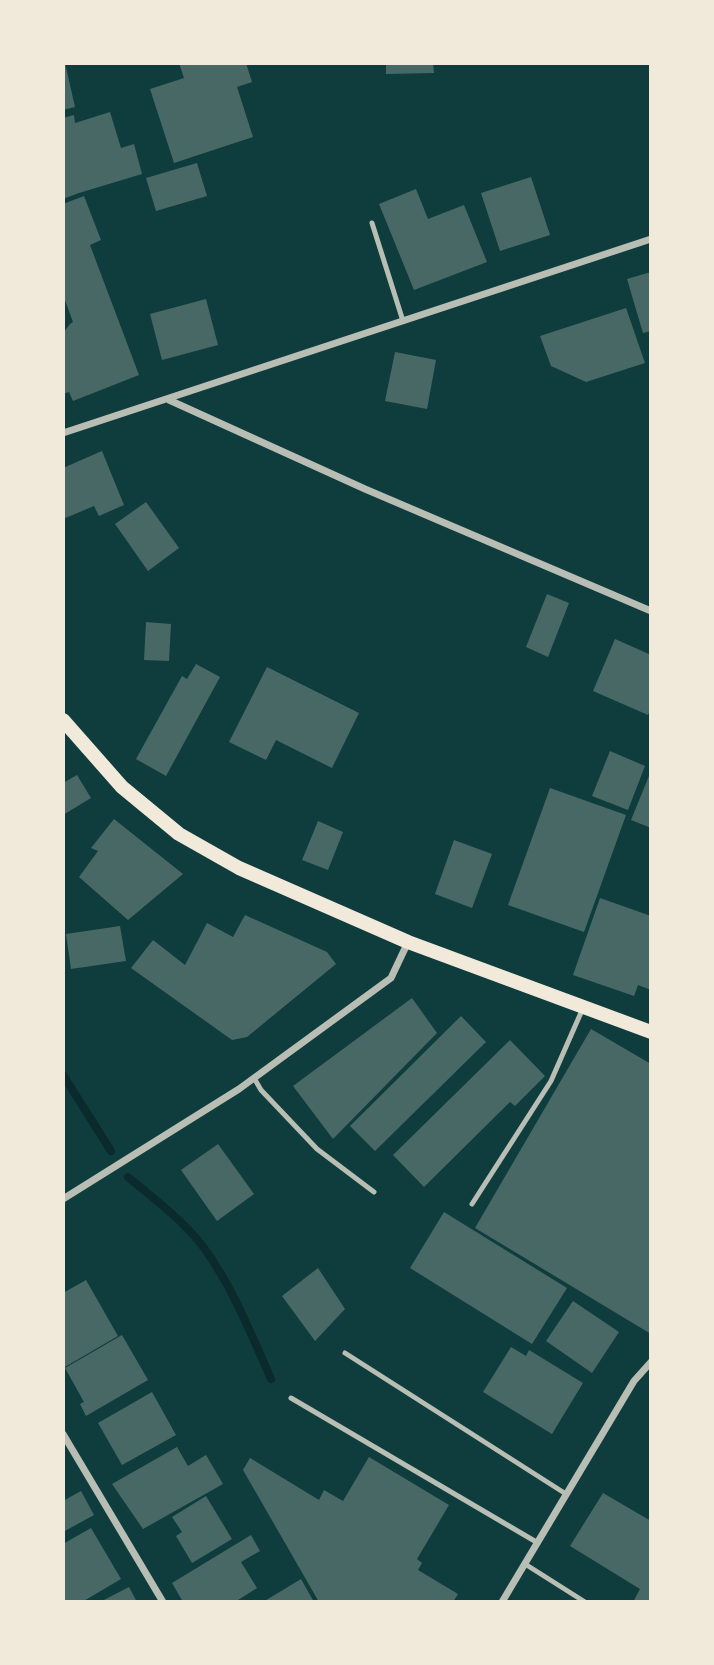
<!DOCTYPE html>
<html>
<head>
<meta charset="utf-8">
<style>
	body { margin:0 }
	#map { position:relative; width:714px; height:1665px; overflow:hidden; background:#0f3d3e; font-family:Karla,sans-serif }
	canvas { display:block }
	.frame { position:absolute; inset:0; border:65px solid #f1e9da; pointer-events:none }
</style>
</head>
<body>
<div id="map">
<canvas width="714" height="1665"></canvas>
<div class="frame"></div>
</div>
<script>
const c = document.querySelector('canvas').getContext('2d');
c.lineJoin = 'round';
function stroke(path, color, width, dash) {
  c.strokeStyle = color;
  c.lineWidth = width;
  c.lineCap = dash ? 'butt' : 'round';
  c.setLineDash(dash || []);
  c.stroke(path);
}
function fillPath(path, color) {
  c.fillStyle = color;
  c.fill(path, 'evenodd');
}
const stream = new Path2D(`
	M63 1075 111 1151
	M128 1177C154 1199 184 1221 204 1248 233 1288 251 1334 271 1379`);
const building = new Path2D(`
	M63 63H65L75 107 63 110Z
	M179 63H246L252 82 237 87 253 137 174 163 150 89 184 78Z
	M386 63H433L434 73 386 74Z
	M110 112 121 148 134 144 142 174 79 193 63 199V118L74 115 75 123Z
	M197 163 207 196 156 211 146 178Z
	M531 177 550 235 500 251 481 193Z
	M416 189 428 219 464 205 487 262 414 290 379 204Z
	M84 196 101 240 90 245 139 375 73 401 69 392 63 394V333L70 324 73 322 63 295V204Z
	M651 272V331L643 333 627 279Z
	M206 299 218 345 162 360 150 314Z
	M626 308 645 363 586 382 551 366 540 336Z
	M395 352 436 360 427 409 385 401Z
	M102 451 124 505 99 516 94 506 63 519V468Z
	M146 502 179 548 148 571 115 524Z
	M547 594 569 603 548 657 526 647Z
	M146 622 171 624 169 661 144 660Z
	M615 639 651 655V708L648 715 593 691Z
	M196 664 220 677 166 776 136 759 182 676 187 679Z
	M267 667 359 713 332 768 276 740 266 760 229 742Z
	M610 751 645 766 628 810 592 796Z
	M651 771V828L631 820Z
	M77 775 91 798 63 815V783Z
	M550 788 626 815 584 932 508 905Z
	M114 819 183 874 128 920 79 877 98 851 91 848Z
	M318 821 343 832 328 870 302 860Z
	M454 840 492 854 472 908 435 894Z
	M600 898 651 916V990L638 985 634 996 573 975Z
	M245 915 327 952 336 964 247 1037 232 1040 131 968 153 940 185 965 207 923 233 937Z
	M120 926 126 961 71 969 66 934Z
	M412 998 437 1033 333 1139 293 1086Z
	M461 1016 486 1042 375 1151 350 1126Z
	M591 1029 651 1064V1334L475 1228Z
	M510 1040 545 1076 515 1106 510 1102 424 1187 393 1155Z
	M218 1144 254 1194 217 1221 181 1170Z
	M444 1212 567 1288 532 1344 410 1268Z
	M318 1268 345 1309 315 1341 282 1296Z
	M86 1280 118 1336 63 1368V1293Z
	M573 1301 619 1332 592 1373 546 1341Z
	M122 1335 148 1380 86 1416 80 1404 84 1402 65 1368Z
	M511 1347 526 1356 529 1350 583 1383 552 1434 483 1392Z
	M152 1392 176 1435 122 1465 98 1423Z
	M177 1447 188 1466 206 1455 223 1484 143 1529 112 1484Z
	M369 1457 449 1505 417 1559 422 1563 418 1570 458 1594 453 1602H319L243 1470 250 1458 319 1500 324 1490 343 1501Z
	M81 1491 94 1515 63 1532V1501Z
	M603 1493 651 1521V1602H633L640 1589 570 1546Z
	M206 1496 232 1539 192 1563 176 1536 182 1532 172 1517Z
	M91 1528 121 1579 82 1602H63V1544Z
	M251 1535 260 1551 241 1562 257 1588 238 1600 239 1602H183L172 1583Z
	M301 1579 314 1602H263Z
	M129 1587 137 1602H100Z`);
const service = new Path2D(`
	M372 223 403 321
	M254 1078 261 1090 317 1149 374 1192
	M472 1204 551 1081 583 1008
	M345 1353 566 1494
	M291 1398 538 1543
	M525 1564 585 1602`);
const minor = new Path2D(`
	M169 400 365 489 651 611
	M63 433 651 239
	M63 1199 239 1089 391 978 408 942
	M63 1434 163 1602
	M502 1602 634 1381 651 1362`);
const secondary = new Path2D(`
	M63 720 122 787 179 834 239 868 408 942 651 1032`);
stroke(stream, '#0a2a2b', 8);
fillPath(building, '#486865');
stroke(service, '#b8beb3', 5);
stroke(minor, '#b8beb3', 7);
stroke(secondary, '#f1e9da', 14);
</script>
</body>
</html>
